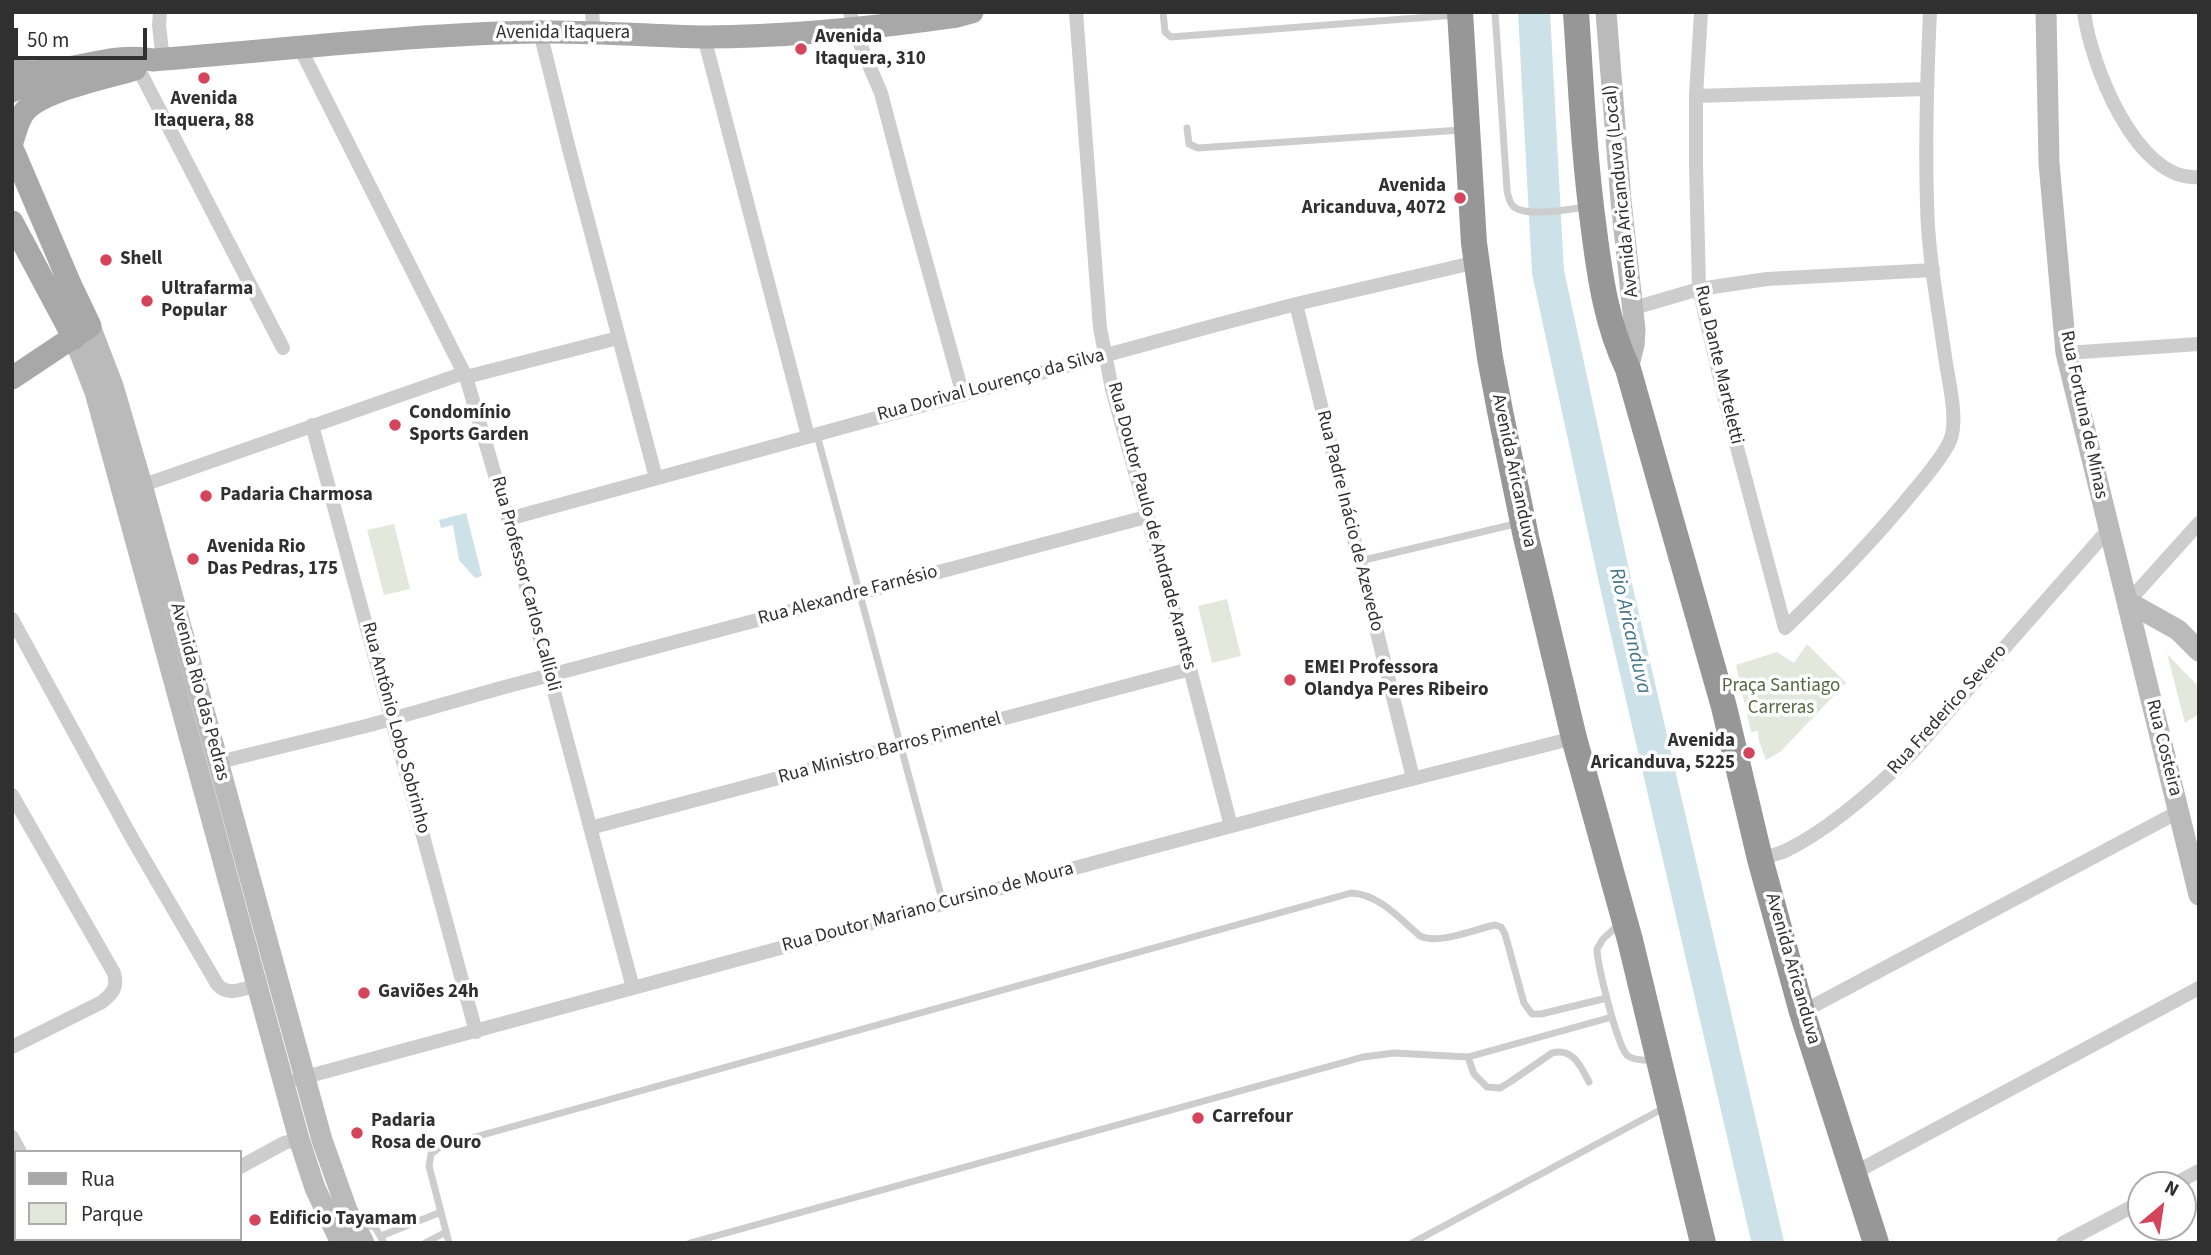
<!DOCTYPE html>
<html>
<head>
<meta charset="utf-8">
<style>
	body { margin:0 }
	#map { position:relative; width:2211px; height:1255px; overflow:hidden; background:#fff; font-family:"Source Sans 3",sans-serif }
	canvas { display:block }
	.frame { position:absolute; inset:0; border:14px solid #303030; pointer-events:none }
	.legend { position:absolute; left:14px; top:1150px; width:228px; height:91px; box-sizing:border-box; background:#fff; border:2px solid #acacac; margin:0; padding:9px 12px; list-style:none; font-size:21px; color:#303030 }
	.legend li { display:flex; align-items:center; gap:14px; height:35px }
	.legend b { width:35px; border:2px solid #acacac }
	.north { position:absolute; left:2127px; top:1171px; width:70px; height:70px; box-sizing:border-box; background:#fff; border:2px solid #acacac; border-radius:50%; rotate:29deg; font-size:19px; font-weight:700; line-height:28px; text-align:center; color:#303030 }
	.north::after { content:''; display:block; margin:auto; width:24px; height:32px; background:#d4445b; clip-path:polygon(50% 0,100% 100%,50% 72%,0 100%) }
	.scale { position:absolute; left:14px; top:28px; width:133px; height:32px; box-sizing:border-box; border:4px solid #303030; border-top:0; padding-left:9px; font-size:21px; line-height:24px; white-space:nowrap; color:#303030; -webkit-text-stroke:5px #fff; paint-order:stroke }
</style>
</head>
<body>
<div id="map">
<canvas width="2211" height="1255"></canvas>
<div class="frame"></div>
<ul class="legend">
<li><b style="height:9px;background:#a8a8a8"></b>Rua</li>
<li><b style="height:19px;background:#e4e8dc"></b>Parque</li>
</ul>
<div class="north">N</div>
<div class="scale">50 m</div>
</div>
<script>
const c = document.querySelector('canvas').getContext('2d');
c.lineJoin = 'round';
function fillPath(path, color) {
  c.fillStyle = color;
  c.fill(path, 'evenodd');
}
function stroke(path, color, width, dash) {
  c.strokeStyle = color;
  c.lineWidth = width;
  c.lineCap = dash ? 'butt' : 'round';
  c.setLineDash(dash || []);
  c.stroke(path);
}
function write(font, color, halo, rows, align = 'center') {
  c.font = font + ' "Source Sans 3",sans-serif';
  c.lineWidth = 7;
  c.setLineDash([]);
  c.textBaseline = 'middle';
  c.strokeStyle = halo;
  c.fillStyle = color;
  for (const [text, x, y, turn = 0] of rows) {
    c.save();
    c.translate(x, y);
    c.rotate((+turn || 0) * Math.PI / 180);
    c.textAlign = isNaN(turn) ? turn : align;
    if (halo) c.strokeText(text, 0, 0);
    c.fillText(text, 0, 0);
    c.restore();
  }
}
const green = new Path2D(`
	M394 524 410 589 384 595 367 530Z
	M1227 599 1241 656 1212 663 1198 606Z
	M1807 644 1846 683 1780 752 1766 760 1759 741 1758 731 1751 732 1736 665 1777 652 1794 663Z
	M2167 654 2199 687V714L2185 723Z`);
const water = new Path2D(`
	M466 513 482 576 475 578 459 560 453 525 441 528 439 520Z`);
const river = new Path2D(`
	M1534 12 1548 272 1617 590 1768 1243`);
const lane = new Path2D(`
	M1163 12 1165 32 1171 37 1456 15
	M1495 12 1507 190C1508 196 1509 202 1513 206 1525 218 1570 209 1586 207
	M1187 128 1189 144 1198 148 1461 130
	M817 435 943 903
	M1360 561 1519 523
	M1618 925 1603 939 1597 949C1597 963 1618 1050 1628 1056 1635 1061 1646 1060 1655 1061
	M1468 1057 1474 1074 1487 1087 1500 1088 1510 1082 1552 1053C1573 1047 1581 1067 1589 1082
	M457 1142 1351 893C1379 894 1400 919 1420 936 1439 945 1475 929 1495 925L1501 927 1505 934 1524 1003 1532 1014H1541L1607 998
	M441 1146 431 1154 429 1166 449 1243
	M356 1223 375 1227 384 1243
	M381 1236 441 1212
	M425 1243 446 1232
	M690 1243 1363 1057 1394 1053 1468 1057 1612 1017
	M1412 1243 1664 1108`);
const street = new Path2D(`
	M160 12 159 25 163 60
	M592 12 594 33
	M850 12 854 30 881 93 909 200 963 395
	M1076 12 1100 328 1112 389 1190 669 1231 826
	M1701 12 1696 96V165L1699 289 1729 417 1785 628C1830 585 1873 541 1913 492 1925 477 1941 460 1950 441 1959 420 1948 379 1945 357 1938 306 1928 255 1927 204 1925 140 1927 76 1930 12
	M2084 12C2090 62 2136 183 2199 177
	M540 32 569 149 656 478
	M704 37 808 436
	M299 46 466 377 508 519 633 988
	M138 68 283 348
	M1696 96 1926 89
	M1296 304 1413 778
	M1634 308 1699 289 1767 279 1933 270
	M2066 353 2199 344
	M466 377 618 338
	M312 425 476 1032
	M135 488 464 373
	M508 519 1216 325 1296 304 1477 262
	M2128 602 2199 523
	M12 619 133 840 217 984C228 997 242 989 257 985
	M219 762 370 725 501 688 1146 517
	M12 795 114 973C118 987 113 993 102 1002L12 1047
	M590 828 1190 669
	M1760 859C1769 856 1779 854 1787 850 1828 830 1877 787 1910 755L2109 529
	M1802 1012 2178 812
	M298 1079 1119 856 1333 799 1574 738
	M12 1137 20 1152
	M240 1167 284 1143 299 1139
	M1854 1173 2199 988
	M2173 1185 2199 1171
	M68 1239 70 1243
	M178 1239 180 1243
	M97 1243 104 1239
	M2063 1243 2141 1202`);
const secondary = new Path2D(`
	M1606 12 1621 201 1635 330 1634 345 1628 369
	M2046 12 2049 163 2066 353 2199 895
	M90 326 113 386 142 485 322 1140 347 1210 364 1243
	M74 338 95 392 299 1139 315 1188 341 1243
	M2128 602 2178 630 2199 651`);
const primary = new Path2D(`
	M12 70C60 79 107 51 153 60 282 50 410 34 539 32 594 31 649 36 704 37 789 37 873 28 957 16L972 12
	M12 91 22 84 47 77
	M12 142C16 131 18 119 25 111 43 90 107 78 135 69
	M12 148 70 284 90 326 12 378
	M12 222 74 338`);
const highway = new Path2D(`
	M1460 12 1474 243 1490 358 1500 411 1526 537 1574 738 1630 940 1703 1243
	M1576 12C1581 85 1584 158 1594 230 1600 278 1607 325 1628 369L1724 707 1760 859 1802 1012 1876 1243`);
const markers = [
	[801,49,7,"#d4445b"],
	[204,78,7,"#d4445b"],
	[1460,198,7,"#d4445b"],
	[106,260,7,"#d4445b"],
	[147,301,7,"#d4445b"],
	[395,425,7,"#d4445b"],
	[206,496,7,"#d4445b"],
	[193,559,7,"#d4445b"],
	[1290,680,7,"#d4445b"],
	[1749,753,7,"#d4445b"],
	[364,993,7,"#d4445b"],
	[1198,1118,7,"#d4445b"],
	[357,1133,7,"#d4445b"],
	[255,1220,7,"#d4445b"]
];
const streetNames = [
	["Avenida Itaquera",563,34],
	["Avenida Aricanduva (Local)",1622,191,-96],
	["Rua Dante Marteletti",1718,365,77],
	["Rua Dorival Lourenço da Silva",991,386,-15],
	["Rua Fortuna de Minas",2083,415,78],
	["Avenida Aricanduva",1513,471,78],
	["Rua Padre Inácio de Azevedo",1349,521,76],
	["Rua Doutor Paulo de Andrade Arantes",1151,526,75],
	["Rua Professor Carlos Callioli",525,584,75],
	["Rua Alexandre Farnésio",848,596,-15],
	["Avenida Rio das Pedras",199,692,75],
	["Rua Frederico Severo",1948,710,-48],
	["Rua Antônio Lobo Sobrinho",395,728,75],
	["Rua Costeira",2163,748,76],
	["Rua Ministro Barros Pimentel",890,749,-15],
	["Rua Doutor Mariano Cursino de Moura",928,908,-15],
	["Avenida Aricanduva",1792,969,74]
];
const poiNames = [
	["Avenida",815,38],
	["Itaquera, 310",815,60],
	["Avenida",204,100,"center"],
	["Itaquera, 88",204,122,"center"],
	["Avenida",1446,187,"right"],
	["Aricanduva, 4072",1446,209,"right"],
	["Shell",120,260],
	["Ultrafarma",161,290],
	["Popular",161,312],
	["Condomínio",409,414],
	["Sports Garden",409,436],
	["Padaria Charmosa",220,496],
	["Avenida Rio",207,548],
	["Das Pedras, 175",207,570],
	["EMEI Professora",1304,669],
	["Olandya Peres Ribeiro",1304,691],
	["Avenida",1735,742,"right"],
	["Aricanduva, 5225",1735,764,"right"],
	["Gaviões 24h",378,993],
	["Carrefour",1212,1118],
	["Padaria",371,1122],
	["Rosa de Ouro",371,1144],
	["Edificio Tayamam",269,1220]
];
const parkNames = [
	["Praça Santiago",1781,687],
	["Carreras",1781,709]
];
const waterNames = [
	["Rio Aricanduva",1629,631,77]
];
fillPath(green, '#e4e8dc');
fillPath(water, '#cde1e9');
stroke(river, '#cde1e9', 32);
stroke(lane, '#cdcdcd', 7);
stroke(street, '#cdcdcd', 14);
stroke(secondary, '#bababa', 21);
stroke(primary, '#a8a8a8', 23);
stroke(highway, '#979797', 26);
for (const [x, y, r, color] of markers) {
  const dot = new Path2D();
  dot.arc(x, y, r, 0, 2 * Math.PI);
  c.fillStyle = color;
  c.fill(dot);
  stroke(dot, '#fff', 2.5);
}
write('19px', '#303030', '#fff', streetNames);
write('bold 19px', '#303030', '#fff', poiNames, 'left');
write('19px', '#566741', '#fff', parkNames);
write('italic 21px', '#45758a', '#fff', waterNames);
</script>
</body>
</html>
